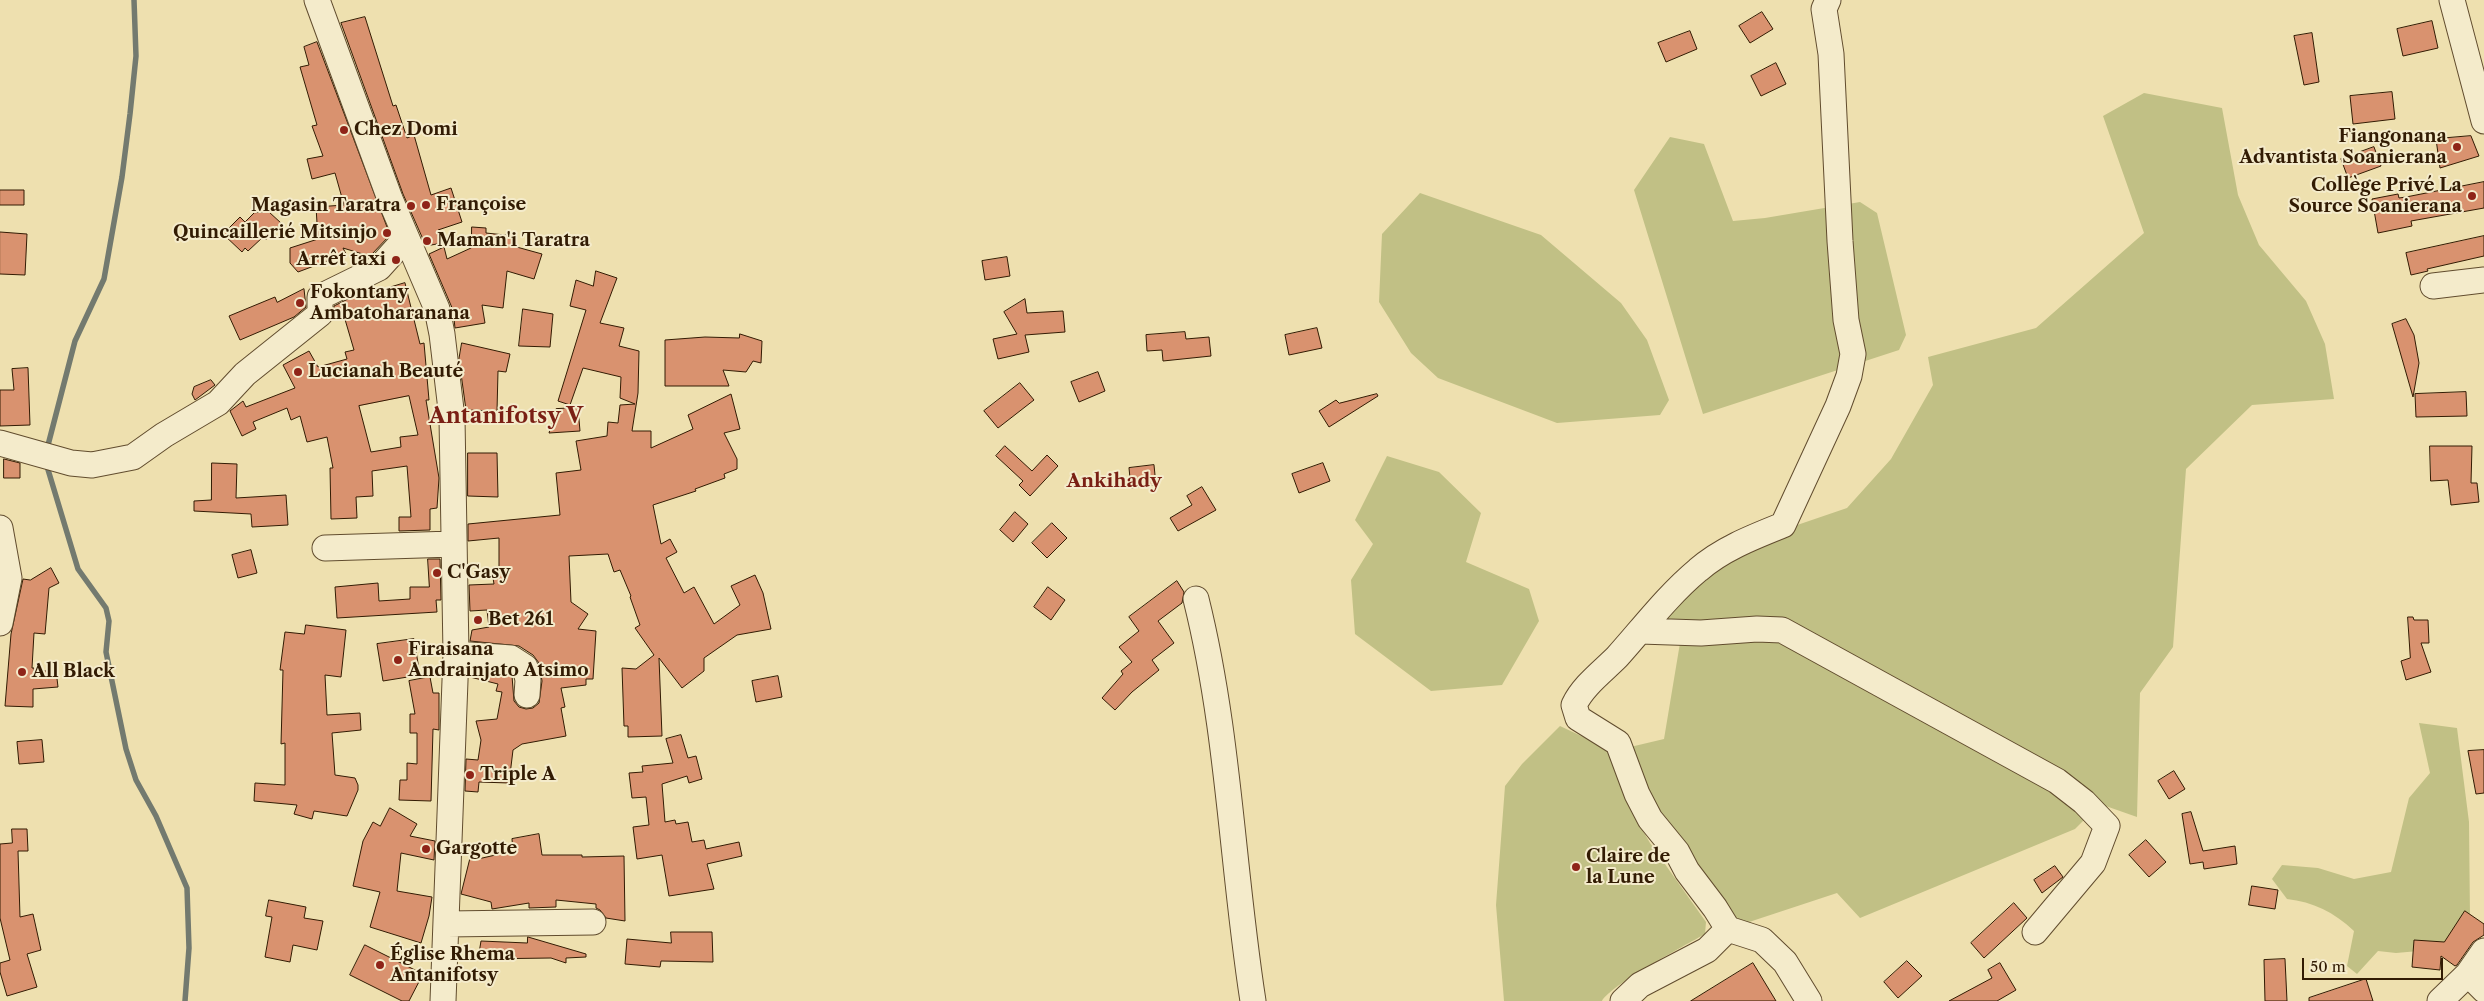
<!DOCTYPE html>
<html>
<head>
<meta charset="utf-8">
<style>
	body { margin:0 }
	#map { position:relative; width:2484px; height:1001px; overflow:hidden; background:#eee0af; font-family:"Libre Caslon Text",serif }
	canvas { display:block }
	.scale { position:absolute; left:2302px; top:958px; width:141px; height:22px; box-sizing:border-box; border:2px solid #321b03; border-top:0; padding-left:6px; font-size:15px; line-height:18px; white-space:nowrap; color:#321b03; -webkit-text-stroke:4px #f4ebcb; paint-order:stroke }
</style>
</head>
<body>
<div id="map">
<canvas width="2484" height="1001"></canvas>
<div class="scale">50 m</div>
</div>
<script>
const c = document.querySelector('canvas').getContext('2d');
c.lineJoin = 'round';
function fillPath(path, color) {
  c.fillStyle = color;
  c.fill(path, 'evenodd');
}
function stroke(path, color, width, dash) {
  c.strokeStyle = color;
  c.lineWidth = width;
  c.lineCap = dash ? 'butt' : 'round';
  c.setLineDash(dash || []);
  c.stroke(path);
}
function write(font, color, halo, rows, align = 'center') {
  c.font = font + ' "Libre Caslon Text",serif';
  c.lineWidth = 4;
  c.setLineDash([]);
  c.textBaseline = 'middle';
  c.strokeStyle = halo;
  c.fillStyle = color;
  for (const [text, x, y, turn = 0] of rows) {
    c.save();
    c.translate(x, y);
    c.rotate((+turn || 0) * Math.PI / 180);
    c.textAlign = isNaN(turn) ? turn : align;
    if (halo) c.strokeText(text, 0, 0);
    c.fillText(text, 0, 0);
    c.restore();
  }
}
const green = new Path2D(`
	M2144 93 2222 108 2238 195 2259 245 2306 301 2325 344 2334 399 2252 405 2186 469 2173 647 2140 693 2137 817 2100 804 2075 829 1860 918 1837 893 1740 925 1704 883 1690 849 1660 821 1626 748 1664 739 1682 631 1646 626 1686 587 1765 536 1847 508 1891 459 1933 385 1928 357 2036 328 2144 233 2103 116Z
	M1670 137 1704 144 1733 221 1765 218 1860 202 1877 213 1906 335 1899 350 1703 414 1634 190Z
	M1420 193 1541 235 1621 303 1647 340 1669 400 1660 415 1557 423 1438 378 1411 353 1379 302 1382 234Z
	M1387 456 1439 472 1481 513 1466 562 1529 589 1539 621 1502 685 1431 691 1355 634 1351 580 1373 544 1355 520Z
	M2419 723 2457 728 2469 822 2470 918 2441 949 2396 953 2378 951 2357 974 2347 966 2354 931C2334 912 2313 902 2287 899L2272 879 2282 865 2318 868 2354 879 2391 872 2409 798 2430 773Z
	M1560 726 1611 750 1632 812 1650 843 1706 922 1705 934C1684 946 1612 984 1602 1001H1504L1496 905 1505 786 1522 764Z`);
const stream = new Path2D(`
	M47 449 75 341 104 279 122 177 130 114 136 56 134 0
	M46 463 78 569 106 608 109 621 106 652 126 749 136 780 156 816 187 888 189 948 185 1001`);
const building = new Path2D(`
	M1762 12 1773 29 1750 43 1739 26Z
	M365 17 393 106 396 105 407 138 414 135 431 195 451 188 462 222 438 230 442 243 426 246 403 194 341 23Z
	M2432 21 2438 48 2403 56 2397 29Z
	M1690 31 1697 49 1666 62 1658 43Z
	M2312 33 2319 82 2304 85 2294 36Z
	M317 42 390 235 372 254 366 255 343 248 346 254 298 272 290 263V248L318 239 316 207 344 205 335 173 312 179 307 159 323 156 312 126 317 125 300 67 309 65 304 47Z
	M1776 63 1786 84 1761 96 1751 76Z
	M2392 92 2395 119 2353 124 2350 96Z
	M2471 136 2479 156 2440 168 2436 139Z
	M2374 147 2381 166 2348 178 2341 159Z
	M2484 182V208L2411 221 2412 226 2378 233 2372 199 2398 194 2399 198 2406 197Z
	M0 190H24V205H0Z
	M269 212 281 223 266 240 263 237 248 251 245 248 242 252 223 234 240 217 245 222 254 213Z
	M472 227 486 228V233L514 236 513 246 542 254 534 279 507 271 503 308 482 305 485 323 455 328 453 310 429 254 444 247 447 259 471 248Z
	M0 232 27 234 25 275 0 274Z
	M2484 236V256L2427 269 2428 271 2411 275 2406 253Z
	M1007 257 1010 276 985 280 982 261Z
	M596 271 617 278 600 323 624 328 619 346 639 351 638 393 632 431H651V448L693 429 688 415 731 394 740 429 724 433 737 459V469L724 474 725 478 695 489 696 491 653 505 661 544 670 539 677 552 666 558 684 593 694 587 714 624 740 605 731 586 755 575 763 593 771 629 737 635 704 658V671L682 688 659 658 662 736 628 737V726H624L622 668 636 669 654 655 635 628 640 625 630 597 631 596 620 570 614 572 608 554 569 556 571 602 588 614 578 629 596 631 593 679H586V685L561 688 565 707 561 708 566 736 522 744 513 750 509 783 479 782 478 792 465 791 466 759 478 760 481 740 476 721 497 719 502 692 496 691 498 684 470 677V669L506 672 512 676 514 701 519 707 526 709 533 708 539 703 542 681 539 663 533 655 519 646 470 641 472 630 489 627 487 610 470 611 469 585 494 584 493 578 499 577V538L468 541V524L560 515 556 473 581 470 576 441 607 436 608 422 618 423 620 405 635 404 620 398 621 377 583 368 570 405 558 401 586 310 570 306 576 280 593 286Z
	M405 283 420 344 424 343 429 400H426L439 478 437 508 430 509V530L399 531V517H411L407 466 372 471 373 496 356 497 357 518 331 519 330 468H333L327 437 307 442 300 416 291 420 287 408 253 422 256 429 242 436 230 411 243 401 246 407 295 388 283 365 309 351 318 367 347 359 345 352 354 350 344 316 336 320 334 316V306L364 291 366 294ZM409 396 418 435 400 437 401 447 371 452 359 406Z
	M304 289 306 307 294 317 240 340 229 316 275 297 277 302Z
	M1025 299 1027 313 1063 311 1065 332 1025 335 1029 352 998 359 993 339 1017 334 1004 312Z
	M523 309 553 314 550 347 519 346Z
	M2406 319 2414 335 2419 363 2413 397 2392 324Z
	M1317 328 1322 348 1289 355 1285 335Z
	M1185 332 1186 339 1209 337 1211 356 1163 361 1162 350 1147 351 1146 335Z
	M740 334 762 341 761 363 753 361 746 372 723 370 729 386H665V340L705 337 739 338Z
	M462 343 510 354 506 372 498 371 497 411 466 410 459 359Z
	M28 368 30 425 0 426V390H14L12 369Z
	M1098 372 1105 391 1079 402 1071 382Z
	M211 380 215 385 195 400 192 394 194 387Z
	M1020 383 1034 400 998 428 984 411Z
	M2466 392 2467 416 2416 417 2415 394Z
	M1377 394 1378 396 1329 427 1319 411 1336 400 1339 403Z
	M578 408 580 431 549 433 556 409Z
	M1005 446 1032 471 1047 455 1058 466 1030 496 1019 485 1023 481 996 456Z
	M2430 446H2472L2471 483H2477L2479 502 2451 505 2448 480 2431 481Z
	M468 453H497L498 497 468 496Z
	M4 459 20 463V478H4Z
	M212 463 237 464 236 498 286 495 288 525 252 527 251 514 194 511V501L211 500Z
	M1323 463 1330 481 1299 493 1292 474Z
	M1154 465 1156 485 1131 488 1129 468Z
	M1202 487 1216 510 1178 531 1170 518 1192 505 1187 496Z
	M1015 512 1028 524 1013 542 1000 530Z
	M1052 523 1067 538 1047 558 1032 543Z
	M251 550 257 573 238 578 232 555Z
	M428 559H440L441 600H436L437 612 337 618 335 587 378 583 379 601 410 599V587H429Z
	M51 568 59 583 49 588 45 634 34 633 32 668H34V672L56 670 58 687 33 689V707L5 706 11 634 23 579 30 580Z
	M1177 581 1184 592 1182 603 1158 621 1174 643 1152 660 1159 670 1132 692 1115 710 1102 698 1123 674 1121 671 1132 662 1119 647 1139 631 1129 617Z
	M1048 587 1065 600 1051 620 1034 607Z
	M2408 617H2413L2414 620H2428L2429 643H2421L2431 672 2406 680 2401 661 2410 658Z
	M306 625 346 630 341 677 325 675 327 715 360 713 361 730 332 733 335 775 355 778 358 785V790L347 816 314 811 312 819 294 814 297 805 254 801 255 783 285 785V743L281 744 283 670H280L285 632 304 634Z
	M414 639 420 675 383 681 377 644Z
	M778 676 782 697 756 702 752 681Z
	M430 677 433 693H439V730L433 729 431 801 399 800 400 780H407V763L417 764V733H410V714H415L409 681Z
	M681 735 688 758 696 756 702 779 689 783 687 776 662 784 665 822 675 820 676 824 688 822 692 842 704 840 706 849 739 842 742 856 707 864 714 889 669 896 662 855 637 859 633 827 649 825 646 797 632 798 629 773 643 772 642 766 673 763 666 739Z
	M42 740 44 762 19 764 17 742Z
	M2484 750V793L2476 794 2468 751Z
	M2174 771 2185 789 2169 799 2158 781Z
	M390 808 417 824 410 836 435 841 434 860 401 853 397 891 432 897 429 916 421 943 370 927 380 892 353 886 363 841 373 822 380 826Z
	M2191 812 2203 851 2235 846 2237 864 2204 869 2203 862 2190 864 2182 814Z
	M12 829H27L28 851H18L20 917 33 914 41 950 27 954 37 987 7 996 0 972V963L10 960 0 918V844L12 843Z
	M539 834 542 855H582V857L624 856 625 921 606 918 600 910 596 908V904L556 900V907L529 908V903L492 909 491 902 461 894 470 858 478 859 513 851 512 839Z
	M2146 840 2166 862 2149 877 2129 855Z
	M2055 866 2063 877 2042 893 2034 880Z
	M2252 886 2278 890 2275 909 2249 905Z
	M269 900 306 907 304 918 323 921 317 950 293 945 290 962 265 957 272 917 266 916Z
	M2014 903 2027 918 1984 958 1971 943Z
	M2465 911 2484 924V935L2473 942 2457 965 2455 966 2441 956 2440 970 2412 967 2414 940 2444 942Z
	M671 932H712L713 962 661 961 660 967 625 964 627 939 671 943Z
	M528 937 586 954V957L566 958V963L551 958 478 959 481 941 527 943Z
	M365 945 423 974 409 1001H402L350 975Z
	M2285 959 2287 1001H2265L2264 960Z
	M1907 961 1922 976 1898 998 1884 982Z
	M1753 963 1776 1001H1691Z
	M2000 963 2016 990 1997 1001H1949L1992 978 1988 970Z
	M2366 979 2373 1001H2309V998Z`);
const minor = new Path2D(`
	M317 0 390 199 437 309 442 334 452 418 456 654 443 1001
	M2452 0 2484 121
	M2433 286 2484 280
	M0 443 71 463 92 465 133 457 164 435 218 403 245 374 320 314V297L379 268 406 238
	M0 528 9 578 0 623
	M325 548 453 544
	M1196 599C1229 731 1232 867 1253 1001
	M1640 631 1701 633 1757 629 1782 630 2057 781 2084 802 2107 826 2093 863 2035 932
	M456 654 511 658 525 667 528 680 527 695
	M447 924 593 922
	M2468 974 2484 990
	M1623 1001 1640 985 1707 950 1728 929
	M1809 1001 1785 962 1762 940 1728 929 1715 908 1687 871 1677 852 1650 819 1637 794 1618 743 1578 718 1574 705C1583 686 1602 672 1617 657 1643 628 1668 595 1698 570 1722 549 1753 537 1783 525L1838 406 1849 376 1853 354 1846 320 1840 241 1831 54 1824 9 1828 0
	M2440 1001 2468 974 2484 951`);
const markers = [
	[344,130,5,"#8f2418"],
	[2457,147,5,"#8f2418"],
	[2472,196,5,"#8f2418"],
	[426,205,5,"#8f2418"],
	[411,206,5,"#8f2418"],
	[387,233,5,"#8f2418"],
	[427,241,5,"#8f2418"],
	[396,260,5,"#8f2418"],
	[300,303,5,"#8f2418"],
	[298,372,5,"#8f2418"],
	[437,573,5,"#8f2418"],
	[478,620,5,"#8f2418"],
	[398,660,5,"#8f2418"],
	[22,672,5,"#8f2418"],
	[470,775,5,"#8f2418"],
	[426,849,5,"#8f2418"],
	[1576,867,5,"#8f2418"],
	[380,965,5,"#8f2418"]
];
const poiNames = [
	["Chez Domi",354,130],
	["Fiangonana",2447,137,"right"],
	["Advantista Soanierana",2447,158,"right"],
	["Collège Privé La",2462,186,"right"],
	["Source Soanierana",2462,207,"right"],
	["Françoise",436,205],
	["Magasin Taratra",401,206,"right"],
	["Quincaillerié Mitsinjo",377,233,"right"],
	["Maman'i Taratra",437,241],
	["Arrêt taxi",386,260,"right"],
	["Fokontany",310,293],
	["Ambatoharanana",310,314],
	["Lucianah Beauté",308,372],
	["C'Gasy",447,573],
	["Bet 261",488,620],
	["Firaisana",408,650],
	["Andrainjato Atsimo",408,671],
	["All Black",32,672],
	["Triple A",480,775],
	["Gargotte",436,849],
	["Claire de",1586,857],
	["la Lune",1586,878],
	["Église Rhema",390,955],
	["Antanifotsy",390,976]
];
const neighbourhoodNames = [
	["Ankihady",1114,482]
];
const districtNames = [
	["Antanifotsy V",506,417]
];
fillPath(green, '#c1c085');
stroke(stream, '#737a6f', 5.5);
fillPath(building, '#d9926f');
stroke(building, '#321b03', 1);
stroke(minor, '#614c2e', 27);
stroke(minor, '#f4ebcb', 25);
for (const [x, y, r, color] of markers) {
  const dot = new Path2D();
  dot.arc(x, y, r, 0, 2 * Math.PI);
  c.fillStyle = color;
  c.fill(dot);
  stroke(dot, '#f4ebcb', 2);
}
write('bold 18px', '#321b03', '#f4ebcb', poiNames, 'left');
write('bold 19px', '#7a1f14', '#f4ebcb', neighbourhoodNames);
write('bold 22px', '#7a1f14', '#f4ebcb', districtNames);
</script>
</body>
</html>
